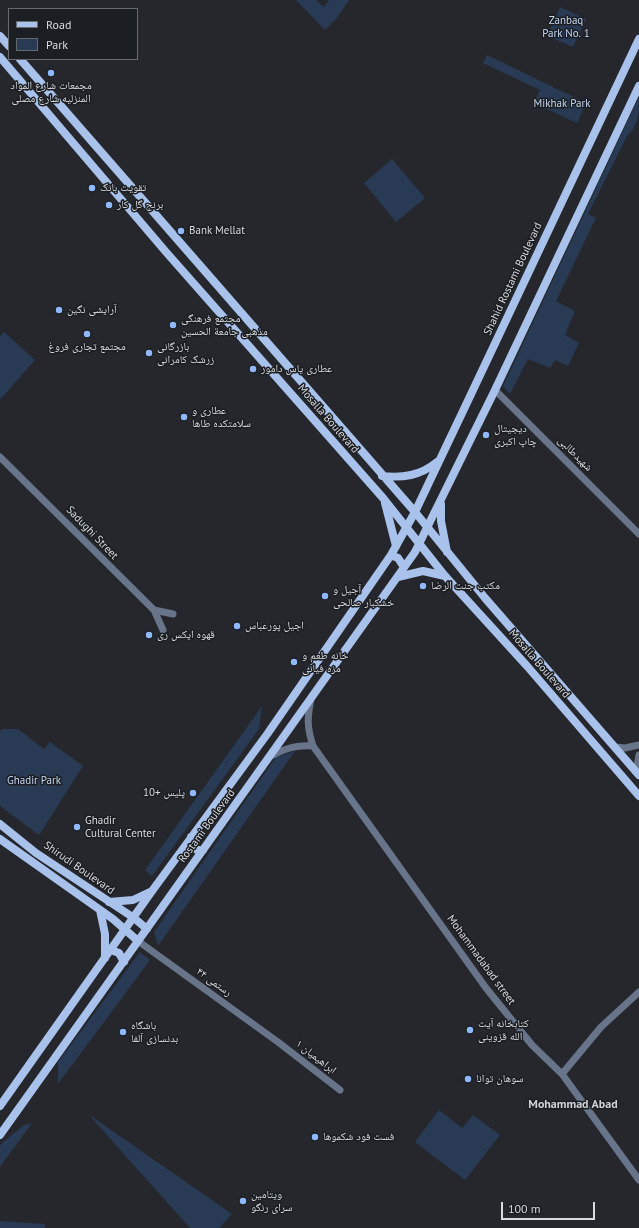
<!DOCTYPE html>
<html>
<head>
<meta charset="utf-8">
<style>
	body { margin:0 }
	#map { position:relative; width:639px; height:1228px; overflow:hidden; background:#25272c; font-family:"PT Sans",sans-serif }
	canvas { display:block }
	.legend { position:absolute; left:8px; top:8px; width:130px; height:52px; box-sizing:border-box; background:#1b1e22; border:1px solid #676a6d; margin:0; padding:5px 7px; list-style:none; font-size:12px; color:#d9dbde }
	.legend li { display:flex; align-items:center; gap:8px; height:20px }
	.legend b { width:20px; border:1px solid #676a6d }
	.scale { position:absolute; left:501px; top:1202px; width:94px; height:18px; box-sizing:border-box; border:2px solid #d9dbde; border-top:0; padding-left:5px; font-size:12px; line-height:14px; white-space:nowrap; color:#d9dbde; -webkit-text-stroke:3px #1b1e22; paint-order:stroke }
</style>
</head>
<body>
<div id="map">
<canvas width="639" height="1228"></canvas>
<ul class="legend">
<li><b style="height:5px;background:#a8c2ec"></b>Road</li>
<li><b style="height:11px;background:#293a55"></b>Park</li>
</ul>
<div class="scale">100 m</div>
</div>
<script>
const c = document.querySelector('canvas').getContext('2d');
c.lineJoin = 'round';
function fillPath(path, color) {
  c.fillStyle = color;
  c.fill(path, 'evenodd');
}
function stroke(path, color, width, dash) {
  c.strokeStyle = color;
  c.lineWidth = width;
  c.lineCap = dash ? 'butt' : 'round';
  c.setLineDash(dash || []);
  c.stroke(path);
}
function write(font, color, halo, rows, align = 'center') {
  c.font = font + ' "PT Sans","Noto Naskh Arabic",sans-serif';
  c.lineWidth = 3;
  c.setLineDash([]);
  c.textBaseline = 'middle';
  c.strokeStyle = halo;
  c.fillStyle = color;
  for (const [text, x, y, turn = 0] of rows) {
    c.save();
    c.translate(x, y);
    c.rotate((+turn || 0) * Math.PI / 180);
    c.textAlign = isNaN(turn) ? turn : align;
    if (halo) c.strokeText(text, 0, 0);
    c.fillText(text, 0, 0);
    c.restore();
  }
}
const green = new Path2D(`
	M296 0H316L324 7 329 0H349L337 18 325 30Z
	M560 7 586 19 573 47 547 36Z
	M487 55 586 103 577 123 534 103 540 90 483 63Z
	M639 97C639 114 639 124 627 136L588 214 596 218 556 301 575 311 565 335 579 343 568 366 555 360 550 368 528 359 510 394 503 386Z
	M392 159 425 198 396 222 364 183Z
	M4 332 35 360 0 400V336Z
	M262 706 259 729 152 876 145 870Z
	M2 729H18L44 749 50 742 83 766 39 835 0 806V732Z
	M295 751 158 946 154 932 276 757Z
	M140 952 150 960 58 1084V1062Z
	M439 1110 462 1128 473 1115 500 1135 465 1180 415 1142Z
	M88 1114 232 1214 219 1228H190Z
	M32 1123 0 1167V1146L3 1142 24 1125Z
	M0 1221 45 1224V1228H0Z`);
const minor = new Path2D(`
	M495 390 639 534
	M0 457 154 610 173 614
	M154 610 163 630
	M311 699C307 719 307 727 313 746L486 988 532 1045 562 1074 639 1180
	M615 747 625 748 639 745
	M271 756C286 748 296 745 313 746
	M636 772 639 755
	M138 941 278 1042 340 1090
	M562 1074 601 1027 639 992`);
const major = new Path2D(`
	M0 36 9 46
	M0 57 166 252 383 498 445 576 527 666 639 796
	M20 59 415 512 485 598 639 775
	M382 476C403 478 420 476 437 462
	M385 503 396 546
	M441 504V521L447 552
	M391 555 398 558 404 567
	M398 577 423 571 445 576
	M0 824 36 853 134 918 147 929
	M191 837C190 846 194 851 203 850
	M0 839 113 919 138 941
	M109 902 133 900 152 891
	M100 910 105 934V958
	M111 950 119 953 124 962
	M0 1106 152 891 268 733 391 555 415 512 464 409 639 39
	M0 1135 415 552 495 390 639 86`);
const markers = [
	[51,73,4,"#8fb8fd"],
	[92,188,4,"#8fb8fd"],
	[109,205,4,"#8fb8fd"],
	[181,231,4,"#8fb8fd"],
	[59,310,4,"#8fb8fd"],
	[173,325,4,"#8fb8fd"],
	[87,334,4,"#8fb8fd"],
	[149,353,4,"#8fb8fd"],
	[253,369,4,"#8fb8fd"],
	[184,417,4,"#8fb8fd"],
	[486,435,4,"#8fb8fd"],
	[423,586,4,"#8fb8fd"],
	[325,596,4,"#8fb8fd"],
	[237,626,4,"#8fb8fd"],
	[149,635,4,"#8fb8fd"],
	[294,662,4,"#8fb8fd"],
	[193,793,4,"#8fb8fd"],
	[77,827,4,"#8fb8fd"],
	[470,1030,4,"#8fb8fd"],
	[123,1032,4,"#8fb8fd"],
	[468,1079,4,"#8fb8fd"],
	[315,1137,4,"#8fb8fd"],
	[243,1201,4,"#8fb8fd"]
];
const parkNames = [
	["Zanbaq",566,21],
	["Park No. 1",566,34],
	["Mikhak Park",562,104],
	["Ghadir Park",34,781]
];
const poiNames = [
	["مجمعات شارع المواد",51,86,"center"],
	["المنزليه شارع مصلى",51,99,"center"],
	["تقویت بانک",100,188],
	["برنج گل کار",117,205],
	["Bank Mellat",189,231],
	["آرایشی نگین",67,310],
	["مجتمع فرهنگی",181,319],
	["مذهبی جامعة الحسین",181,332],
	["مجتمع تجاری فروغ",87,347,"center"],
	["بازرگانی",157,347],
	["زرشک کامرانی",157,360],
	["عطاری یاس دامور",261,369],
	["عطاری و",192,411],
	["سلامتکده طاها",192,424],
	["دیجیتال",494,429],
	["چاپ اکبری",494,442],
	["مكتب جنت الرضا",431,586],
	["آجیل و",333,590],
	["خشکبار صالحی",333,603],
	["اجیل پورعباس",245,626],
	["قهوه ایکس ری",157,635],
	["خانه طعم و",302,656],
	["مزه فیانی",302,669],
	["پلیس +10",185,793,"right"],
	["Ghadir",85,821],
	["Cultural Center",85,834],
	["کتابخانه آیت",478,1024],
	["الله قزوینی",478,1037],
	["باشگاه",131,1026],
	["بدنسازی آلفا",131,1039],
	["سوهان توانا",476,1079],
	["فست فود شکموها",323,1137],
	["ویتامین",251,1195],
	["سرای رنگو",251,1208]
];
const streetNames = [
	["Shahid Rostami Boulevard",513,279,-65],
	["Mosalla Boulevard",328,419,49],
	["شهیدطالبی",575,454,45],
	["Sadughi Street",92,533,46],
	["Mosalla Boulevard",539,664,49],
	["Rostami Boulevard",207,826,-54],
	["Shirudi Boulevard",79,868,35],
	["Mohammadabad street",481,960,54],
	["رستمی ۴۴",214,982,36],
	["ابراهیمیان ۱",316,1057,38]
];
const neighbourhoodNames = [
	["Mohammad Abad",573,1105]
];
fillPath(green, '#293a55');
stroke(minor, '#687489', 7);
stroke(major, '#a8c2ec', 8);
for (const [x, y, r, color] of markers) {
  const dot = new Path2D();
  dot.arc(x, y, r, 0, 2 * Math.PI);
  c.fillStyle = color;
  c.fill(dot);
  stroke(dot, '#1b1e22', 1.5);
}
write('11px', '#c5d6f3', '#1b1e22', parkNames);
write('11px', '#d9dbde', '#1b1e22', poiNames, 'left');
write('11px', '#d9dbde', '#1b1e22', streetNames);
write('bold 12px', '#d0d4da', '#1b1e22', neighbourhoodNames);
</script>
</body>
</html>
